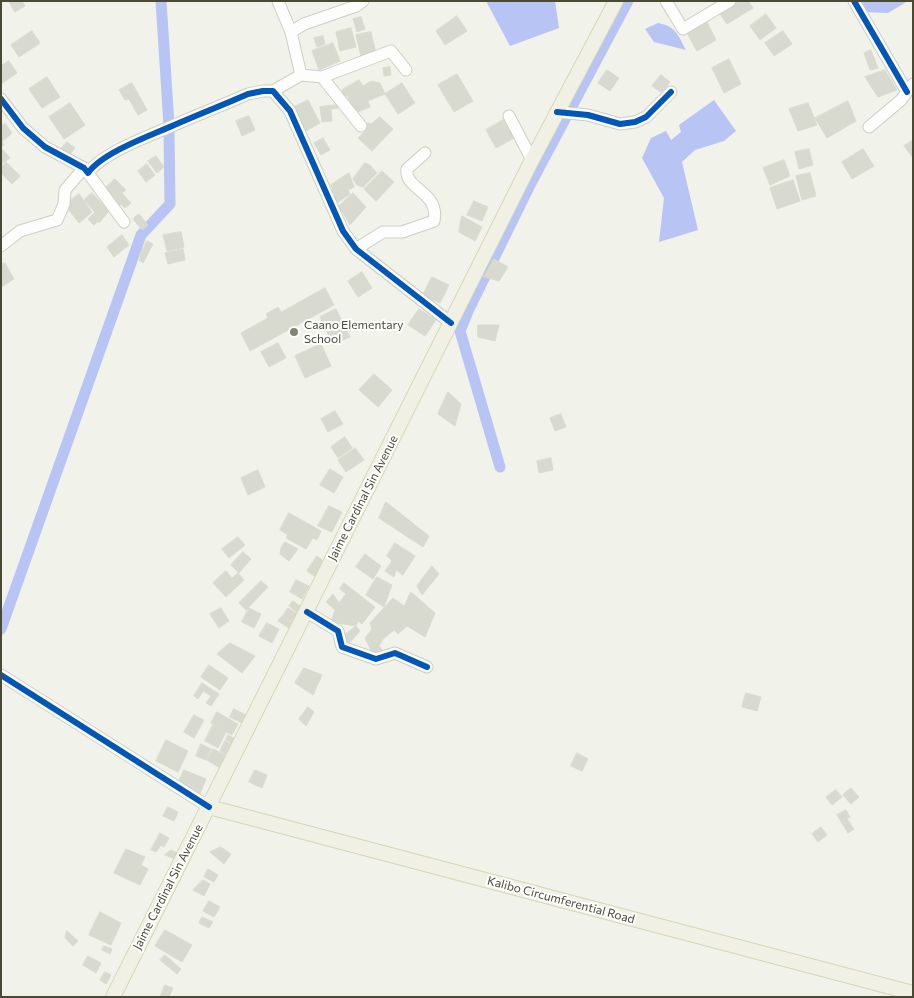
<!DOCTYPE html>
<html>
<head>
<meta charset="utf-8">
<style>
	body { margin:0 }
	#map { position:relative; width:914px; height:998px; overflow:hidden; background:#f1f2ea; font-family:Commissioner,sans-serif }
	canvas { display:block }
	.frame { position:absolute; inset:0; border:2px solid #4a4935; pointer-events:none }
</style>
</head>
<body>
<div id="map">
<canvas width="914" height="998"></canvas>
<div class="frame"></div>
</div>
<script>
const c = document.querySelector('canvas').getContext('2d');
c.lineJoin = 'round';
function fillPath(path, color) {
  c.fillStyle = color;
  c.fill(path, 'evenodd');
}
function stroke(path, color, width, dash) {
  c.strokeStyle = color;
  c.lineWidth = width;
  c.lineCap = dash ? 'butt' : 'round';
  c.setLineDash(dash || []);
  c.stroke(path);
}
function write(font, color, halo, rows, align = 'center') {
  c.font = font + ' Commissioner,sans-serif';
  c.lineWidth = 4;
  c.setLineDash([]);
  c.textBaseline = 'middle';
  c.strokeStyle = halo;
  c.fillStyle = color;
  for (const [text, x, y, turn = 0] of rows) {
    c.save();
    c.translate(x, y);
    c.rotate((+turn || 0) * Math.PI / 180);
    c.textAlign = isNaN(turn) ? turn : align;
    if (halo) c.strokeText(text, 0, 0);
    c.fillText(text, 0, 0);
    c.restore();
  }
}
const water = new Path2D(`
	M486 1H555L559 28 510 46Z
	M856 1H908L888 13 864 12Z
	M658 23C676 26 678 35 686 50L654 42 645 29Z
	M714 100 736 131 724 141 695 150 682 162 698 230 659 242 664 198 642 158 651 138 666 131 671 140 681 132 679 125Z`);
const canal = new Path2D(`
	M161 1 169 125
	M500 467 460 331 469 309 529 187 628 1
	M1 629 141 235 170 204 169 131`);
const building = new Path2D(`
	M9 1H22L25 6 15 12Z
	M734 1H748L753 8 727 24 718 11Z
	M766 14 776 28 760 40 750 26Z
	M457 16 467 31 445 45 436 31Z
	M361 17 365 29 357 32 353 19Z
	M707 22 716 40 697 51 687 33Z
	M351 28 356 47 340 51 336 32Z
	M32 31 40 43 19 57 11 45Z
	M783 31 792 44 774 56 765 43Z
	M371 32 376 54 361 57 356 35Z
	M323 36 325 44 317 47 314 38Z
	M333 43 340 61 319 70 312 51Z
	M871 50 878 68 870 70 864 53Z
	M729 59 741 84 724 93 712 68Z
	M9 61 17 73 1 84V66Z
	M390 67 391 75 384 76 383 68Z
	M607 70 619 78 610 91 598 83Z
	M885 70 897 90 878 97 865 77Z
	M457 74 473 101 454 112 438 85Z
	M661 75 670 82 662 93 652 86Z
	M47 77 60 97 42 108 29 89Z
	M359 80 363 86 371 81 380 83 385 94 368 101 370 107 355 113 347 95 343 96 342 90Z
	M132 83 147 110 138 115 129 99 125 100 119 90Z
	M402 83 415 103 398 114 385 94Z
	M308 100 320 123 306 131 294 107Z
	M848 101 856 121 827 138 815 118Z
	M70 103 85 125 64 139 49 117Z
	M808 103 817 125 798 131 789 109Z
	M337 105 338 108 331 109 332 121 322 122 320 107Z
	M249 116 255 130 242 136 236 121Z
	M380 117 393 129 372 151 358 138 365 131 363 129 368 123 371 124Z
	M503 120 514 138 496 148 486 130Z
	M5 123 12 133 2 142 4 145 1 147V127Z
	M323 138 330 150 321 155 314 143Z
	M913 140V158L904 146Z
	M67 142 75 148 68 157 60 150Z
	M1 148 10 158 1 164Z
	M809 149 813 165 799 169 795 152Z
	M863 149 874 166 852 179 842 162Z
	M156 156 164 167 157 173 148 161Z
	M784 160 790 176 770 185 763 168Z
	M6 162 20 176 12 184 1 173V167Z
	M365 163 370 165 377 173 363 187 357 185 353 179Z
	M147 164 155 175 146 182 138 171Z
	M382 171 394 182 376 201 364 189Z
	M349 173 354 187 348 190 350 194 337 203 331 185Z
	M810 173 816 196 802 200 796 176Z
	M115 179 126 190 122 193 131 203 125 208 121 204 117 207 102 191Z
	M793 180 800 201 777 209 770 188Z
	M92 193 109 211 99 223 98 221 94 225 88 219 95 212 84 200Z
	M353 193 366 207 350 225 339 206Z
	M79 194 92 212 79 223 65 205Z
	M474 201 488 207 482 221 467 215Z
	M139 214 148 225 142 230 133 219Z
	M462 216 482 227 475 241 459 232Z
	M181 232 184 247 167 251 163 235Z
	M122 235 129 245 114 257 107 247Z
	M147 241 153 244 143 263 139 260 141 257H139Z
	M183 249 185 260 168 264 165 253Z
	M494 259 508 267 499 281 484 277Z
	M5 263 14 279 1 287V265Z
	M362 272 372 288 358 297 348 281Z
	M432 277 449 285 440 303 423 295Z
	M325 288 334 305 250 351 241 333 268 318 266 314 278 307 281 312Z
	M336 309 350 337 333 345 320 317Z
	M419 309 436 320 425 336 408 325Z
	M478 325H499L495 341 478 337Z
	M278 343 286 358 269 367 261 352Z
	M321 344 331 366 305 378 295 356Z
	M374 374 392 390 378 407 359 390Z
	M448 392 461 404 455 426 438 414Z
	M335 411 343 424 328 432 321 419Z
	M561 414 566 427 555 431 550 418Z
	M345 437 352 448 338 458 331 447Z
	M355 448 364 460 346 472 338 460Z
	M551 458 553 470 539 473 537 461Z
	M330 469 343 477 334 493 320 485Z
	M258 470 265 487 248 495 241 478Z
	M386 502 429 536 423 547 379 518Z
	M329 506 342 512 332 532 318 526Z
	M289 513 321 531 317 540 313 538 306 549 286 538 288 535 280 530Z
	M238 537 245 545 229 558 222 549Z
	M285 542 298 549 289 561 280 554 281 548Z
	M395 543 415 556 403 575 396 570 394 577 385 571 392 561 387 556Z
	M243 552 251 559 239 573 231 565Z
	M365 554 381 566 373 579 356 567Z
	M317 556 326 563 317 578 307 571Z
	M432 566 439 574 422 595 417 586Z
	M226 571 232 578 238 573 244 580 226 597 213 583Z
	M377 577 392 585 384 607 366 595Z
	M296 580 309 586 302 599 290 592Z
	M261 581 268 587 246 610 239 603Z
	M344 583 375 607 362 624 358 621 356 626 331 622 335 610 326 602 333 594 339 603 346 594 340 589Z
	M411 592 435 613 425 637 407 626 398 634 394 630 383 639 379 646 384 653 374 657 365 638 372 629 370 623 393 598 404 606Z
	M293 601 304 609 300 615 289 606Z
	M221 608 229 621 219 628 210 614Z
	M249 608 261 614 254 628 242 622Z
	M288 608 299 615 294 623 283 616Z
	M282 616 293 624 290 629 278 621Z
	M267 623 279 629 272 643 259 636Z
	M356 626 360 631 347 646 341 638Z
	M230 643 255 656 242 673 217 654Z
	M209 665 228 678 220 690 201 677Z
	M304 668 322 675 313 695 295 683Z
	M202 683 219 694 211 706 206 703 211 696 203 691 198 699 194 696Z
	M746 693 761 697 757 711 742 707Z
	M308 707 314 712 306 726 299 719Z
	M234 709 246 715 242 723 230 717Z
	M217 712 238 724 232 735 211 723Z
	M194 715 204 720 194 738 184 732Z
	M213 725 226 732 218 748 205 741Z
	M228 735 237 740 235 745 226 740Z
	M166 740 188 751 178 772 156 761Z
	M225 741 234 746 229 756 220 751Z
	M201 744 211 749 206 760 196 756Z
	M213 749 227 756 220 768 207 760Z
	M577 753 588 759 582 771 571 766Z
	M184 770 206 779 200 794 178 784Z
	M255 770 267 775 262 788 249 782Z
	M851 788 859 797 851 804 843 795Z
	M836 790 842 797 832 805 826 797Z
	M168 807 178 812 174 821 163 816Z
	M846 810 850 817 847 819 854 829 848 833 837 815Z
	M821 827 827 835 818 842 812 834Z
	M160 833 169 838 164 847 161 845 156 852 151 850Z
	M221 847 231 854 224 864 210 852Z
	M126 849 145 857 141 865 148 869 140 885 114 873Z
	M171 850 178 853 175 859 165 855Z
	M208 869 218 875 214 882 204 877Z
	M203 880 210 884 204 896 193 890Z
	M209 901 220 907 214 917 203 911Z
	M100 912 121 923 111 945 89 935Z
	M202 917 213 922 209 928 199 923Z
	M165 930 192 945 182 962 155 946Z
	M67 931 78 941 73 946 65 938Z
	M104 946 112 949 110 954 102 950Z
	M165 955 181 969 177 974 160 960Z
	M88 956 101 963 96 973 83 965Z
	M105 972 111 975 106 984 100 980Z
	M165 985 173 988 169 997H160Z`);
const minor = new Path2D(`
	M278 1 291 32
	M666 1 683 29 730 1
	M854 1 907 92
	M301 75 322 77 361 126
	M322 77 391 51 406 70
	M273 91 301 75 291 32 304 24 356 6 363 1
	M1 99 23 128 45 147 84 168 88 173C102 153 149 136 172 126 197 115 223 105 248 94L263 91H273L290 111 343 231 356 249 451 323
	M557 112 588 115 620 124 635 122 646 117 671 92
	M509 116 532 160
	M869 127 901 100 913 84
	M88 173 124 222
	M1 246 20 231 57 220 64 204 65 190 84 168
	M356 249 383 232H402L434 221C440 191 404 190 407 169L425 153
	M307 612 338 631 342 647 376 659 395 653 427 667
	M1 675 209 807`);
const major = new Path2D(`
	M209 807 913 993
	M113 997 532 160 616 1`);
const cycleway = new Path2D(`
	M854 1 907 92
	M1 99 23 128 45 147 84 168 88 173C102 153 149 136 172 126 197 115 223 105 248 94L263 91H273L290 111 343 231 356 249 451 323
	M557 112 588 115 620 124 635 122 646 117 671 92
	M307 612 338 631 342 647 376 659 395 653 427 667
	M1 675 209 807`);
const markers = [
	[294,332,5,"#848474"]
];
const poiNames = [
	["Caano Elementary",304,325],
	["School",304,339]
];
const streetNames = [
	["Jaime Cardinal Sin Avenue",363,498,-63],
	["Jaime Cardinal Sin Avenue",168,887,-63],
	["Kalibo Circumferential Road",561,900,15]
];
fillPath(water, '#b7c4f4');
stroke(canal, '#b7c4f4', 11);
fillPath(building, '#d8d9cf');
stroke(building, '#dadad0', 1);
stroke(minor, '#cecdc5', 13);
stroke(major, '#d4d6b6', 16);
stroke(minor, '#fdfdfc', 11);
stroke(major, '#f0f1e4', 14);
stroke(cycleway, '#0057b8', 6);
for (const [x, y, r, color] of markers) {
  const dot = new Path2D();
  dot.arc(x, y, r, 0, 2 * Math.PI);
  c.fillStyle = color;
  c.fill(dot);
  stroke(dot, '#fff', 2);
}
write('12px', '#4a4935', '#fff', poiNames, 'left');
write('12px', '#4a4935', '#fff', streetNames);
</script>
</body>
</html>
